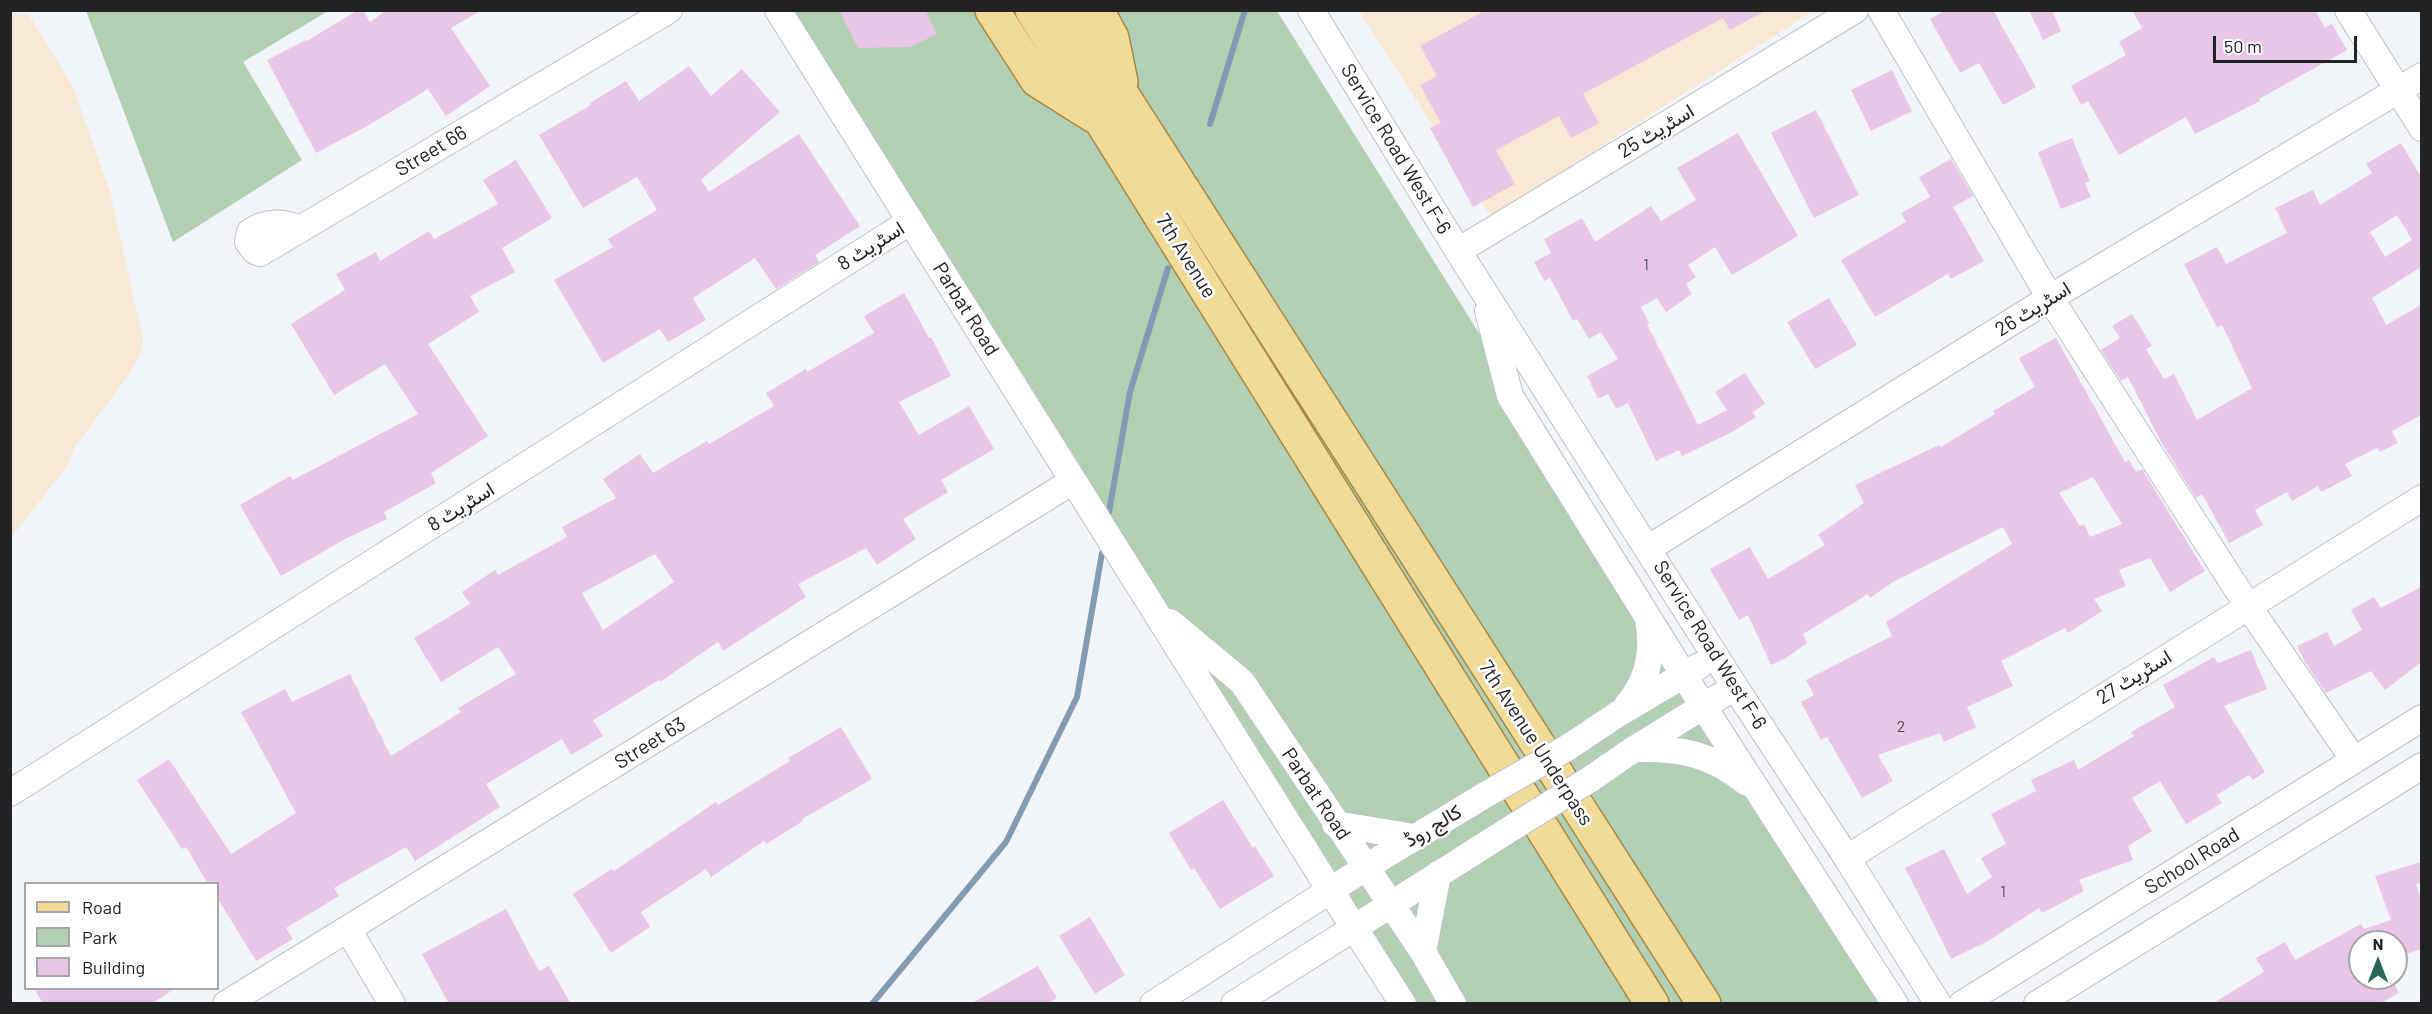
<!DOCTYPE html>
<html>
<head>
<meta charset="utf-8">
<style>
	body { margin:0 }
	#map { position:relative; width:2432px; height:1014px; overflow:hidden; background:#f1f5fa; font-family:Barlow,sans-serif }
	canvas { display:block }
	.frame { position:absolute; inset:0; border:12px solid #212224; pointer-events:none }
	.legend { position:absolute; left:24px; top:882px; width:195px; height:108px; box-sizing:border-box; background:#fff; border:2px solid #a6a7a7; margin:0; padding:8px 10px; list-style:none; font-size:18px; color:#212224 }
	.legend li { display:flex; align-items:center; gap:12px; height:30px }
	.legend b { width:30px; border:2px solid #a6a7a7 }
	.north { position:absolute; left:2348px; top:930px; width:60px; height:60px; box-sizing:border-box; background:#fff; border:2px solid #a6a7a7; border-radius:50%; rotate:0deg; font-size:16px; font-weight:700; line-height:24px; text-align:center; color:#212224 }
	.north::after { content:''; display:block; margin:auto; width:21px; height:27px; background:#266755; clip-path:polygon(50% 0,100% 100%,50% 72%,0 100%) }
	.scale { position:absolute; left:2213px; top:36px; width:144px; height:27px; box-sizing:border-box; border:3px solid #212224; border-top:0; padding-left:8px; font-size:18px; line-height:21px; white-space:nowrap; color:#212224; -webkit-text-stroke:4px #fff; paint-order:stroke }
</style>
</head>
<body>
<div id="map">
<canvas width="2432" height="1014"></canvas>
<div class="frame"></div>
<ul class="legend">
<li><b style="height:8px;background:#f2da98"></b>Road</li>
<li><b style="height:16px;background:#b3cfb3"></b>Park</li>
<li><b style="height:16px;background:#e8c6e5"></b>Building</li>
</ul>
<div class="north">N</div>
<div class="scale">50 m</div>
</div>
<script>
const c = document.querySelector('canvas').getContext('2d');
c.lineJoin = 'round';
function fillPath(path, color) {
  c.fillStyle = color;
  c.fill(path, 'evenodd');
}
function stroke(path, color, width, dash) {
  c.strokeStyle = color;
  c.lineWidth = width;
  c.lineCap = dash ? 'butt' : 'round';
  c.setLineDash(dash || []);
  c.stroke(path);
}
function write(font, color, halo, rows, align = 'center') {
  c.font = font + ' Barlow,Vazirmatn,sans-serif';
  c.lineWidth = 5;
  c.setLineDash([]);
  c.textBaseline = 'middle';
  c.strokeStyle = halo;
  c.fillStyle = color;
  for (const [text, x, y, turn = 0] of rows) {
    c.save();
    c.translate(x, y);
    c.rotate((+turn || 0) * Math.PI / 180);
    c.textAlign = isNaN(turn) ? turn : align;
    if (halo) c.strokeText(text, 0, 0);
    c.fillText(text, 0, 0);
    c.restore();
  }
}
const education = new Path2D(`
	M1359 11H1813L1491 217Z
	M11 13 29 15 73 87 110 192 143 339 141 352 128 376 74 448 67 466 11 538Z`);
const green = new Path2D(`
	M86 11H328L243 62 302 160 173 242Z
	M794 11H1277L1899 1003H1407Z`);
const stream = new Path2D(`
	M1210 124 1245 10
	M1109 512 1130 392 1168 268
	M872 1004 1006 842 1077 697 1102 553`);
const building = new Path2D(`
	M358 10H363L370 22 387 10H482L451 28 490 86 446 116 428 89 369 125 316 153 267 60 306 40 307 41Z
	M839 10H925L937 34 911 47 858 48Z
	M1486 10H1767L1730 30 1723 18 1583 94 1599 123 1571 138 1559 116 1496 150 1515 184 1473 207 1430 128 1441 123 1420 85 1437 76 1420 46Z
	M1946 10H1993L2036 87 2003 105 1979 63 1960 73 1930 19Z
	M2029 10H2052L2061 31 2043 40Z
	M2132 10H2315L2325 28 2332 24 2347 50 2259 99 2260 101 2195 134 2186 117 2119 155 2088 101 2081 105 2071 86 2126 55 2119 42 2142 28Z
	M689 66 711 96 742 69 780 112 701 180 709 192 799 134 860 226 815 255 819 262 776 289 755 258 693 298 706 320 668 342 660 329 603 363 554 280 613 247 608 239 657 210 637 177 583 208 539 135 591 105 590 103 626 81 639 101Z
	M1892 70 1912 111 1871 131 1851 90Z
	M1816 110 1859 195 1814 218 1771 133Z
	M1738 133 1798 236 1732 275 1715 247 1688 265 1696 277 1686 284 1692 294 1666 312 1657 298 1641 307 1649 323 1647 324 1698 425 1727 410 1715 392 1745 373 1765 404 1753 412 1756 417 1732 432 1682 456 1679 450 1656 461 1628 403 1616 409 1608 394 1598 399 1587 376 1618 359 1601 332 1589 339 1577 319 1573 321 1550 278 1544 281 1534 262 1551 253 1544 239 1582 218 1595 242 1651 206 1661 221 1696 200 1677 168Z
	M2072 138 2090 181 2085 183 2091 197 2061 209 2038 152Z
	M2401 143 2421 177V267L2372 298 2386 325 2421 305V415L2392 431 2398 443 2380 452 2377 448 2345 464 2352 476 2321 492 2318 486 2292 501 2287 492 2255 510 2263 525 2229 543 2202 494 2196 498 2161 442 2128 377 2121 381 2101 350 2120 338 2112 326 2132 314 2152 346 2146 349 2164 379 2174 374 2197 420 2252 388 2222 325 2217 327 2184 264 2217 247 2226 264 2287 233 2275 208 2313 190 2320 205 2372 173 2366 164ZM2397 215 2412 240 2385 257 2370 232Z
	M1951 159 1973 196 1953 207 1984 261 1951 279 1948 274 1875 317 1841 260 1906 222 1901 213 1930 197 1919 177Z
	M516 160 552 218 502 248 515 272 470 296 479 312 428 344 488 436 431 473 436 483 384 512 387 519 345 539 281 576 240 505 290 476 293 480 418 414 385 364 334 395 291 324 345 290 336 274 376 252 380 261 429 231 434 239 498 204 483 180Z
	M904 293 929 338 931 337 951 376 899 402 919 435 969 406 994 449 941 480 948 492 903 519 916 539 877 565 866 548 798 584 806 597 723 651 718 642 660 682 659 680 593 720 603 736 571 755 562 739 486 784 500 807 415 861 406 847 334 888 339 896 286 928 293 939 256 961 218 899V884H208L186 847 182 849 137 780 169 759 231 854 296 813 241 712 285 689 292 702 350 674 391 756 461 712 458 708 516 674 498 647 441 682 414 638 470 604 462 592 495 570 498 575 567 537 562 527 616 498 603 479 640 454 653 473 707 441 709 444 774 406 766 393 806 369 807 372 874 333 864 316ZM655 554 674 582 603 630 582 593Z
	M1829 298 1857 345 1815 369 1787 322Z
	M2056 338 2125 462 2129 460 2136 472 2142 469 2205 571 2170 592 2150 558 2119 570 2126 586 2094 599 2102 611 2068 633 2065 628 2001 661 2013 686 1967 707 1976 727 1944 742 1940 733 1878 755 1893 781 1862 798 1827 737 1821 740 1801 702 1814 695 1806 680 1892 636 1886 622 2012 544 2003 527 1893 582 1870 598 1868 594 1803 634 1807 643 1786 658 1771 665 1748 615 1739 620 1710 569 1750 547 1768 579 1825 545 1818 535 1864 503 1855 485 1939 445 1941 447 1995 414 1993 411 2035 387 2019 358ZM2093 477 2122 524 2090 537 2084 524 2080 526 2059 493Z
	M2421 587V662L2385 690 2371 671 2326 693 2305 662 2297 646 2327 632 2334 646 2362 630 2351 610 2374 597 2381 608Z
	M2251 650 2267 689 2224 706 2265 772 2253 780 2249 775 2217 795 2222 803 2186 824 2160 781 2132 798 2152 831 2128 846 2133 860 2079 880 2084 891 2042 913 2039 908 1988 941 1951 959 1905 868 1944 849 1967 894 1992 877 1981 858 2006 844 1991 814 2036 791 2031 780 2074 760 2078 770 2134 736 2131 732 2175 707 2163 685 2214 657 2218 663Z
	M841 727 872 779 802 819 803 821 766 844 764 841 711 877 706 869 641 912 650 927 611 953 573 894 612 869 614 871 716 802 718 805 790 761 788 758Z
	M1223 800 1253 848 1255 846 1274 876 1220 909 1194 868 1191 870 1169 833Z
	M2421 862V882L2416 884 2421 900V949L2396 958V942H2360V978H2391L2399 993 2379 1004H2212L2264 972 2256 958 2285 942 2295 960 2361 924 2364 929 2391 920 2375 876Z
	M506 909 539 971 549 966 571 1004H449L422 954Z
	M1090 917 1125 975 1095 994 1059 936Z
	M1038 966 1057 998 1046 1004H970Z
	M34 988H176L151 1004H43Z`);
const minor = new Path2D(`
	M778 10 1330 890 1403 1004
	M1311 10 1458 251 1735 687 1847 858 1938 1004
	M1881 10 2050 298 2248 606 2354 760
	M2348 10 2422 128
	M299 228C281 222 266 221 250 232L248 242 255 251 260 253 669 10
	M1458 251 1855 10
	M1488 311 1510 396 1703 706 1895 1004
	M1649 548 2050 298 2422 76
	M1170 622 1242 682 1423 952 1453 1004
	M1627 705C1649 680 1654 651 1648 619
	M1567 748 1618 714 1699 666
	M1634 749C1680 748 1710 753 1747 783
	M1589 780 1634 749 1735 687
	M10 793 911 221
	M1335 824 1414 837
	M1847 858 2422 498
	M348 929 392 1004
	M1423 952 1438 874
	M226 1004 1073 481
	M1153 1004 1376 861 1485 795
	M1234 1004 1507 831
	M1962 1004 2422 718
	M2037 1004 2422 766`);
const major = new Path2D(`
	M992 10 1037 80 1094 116
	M1032 10 1652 1004
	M1068 10 1704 1004
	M1097 10 1112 38 1121 82`);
const minorBridge = new Path2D(`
	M1485 795 1567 748
	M1507 831 1589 780`);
const numberNames = [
	["1",1646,265],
	["2",1901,727],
	["1",2003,892]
];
const streetNames = [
	["اسٹریٹ 25",1656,131,-31],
	["Service Road West F-6",1396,149,59],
	["Street 66",431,151,-31],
	["اسٹریٹ 8",871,246,-32],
	["7th Avenue",1186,256,58],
	["Parbat Road",966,309,58],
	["اسٹریٹ 26",2033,309,-32],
	["اسٹریٹ 8",461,507,-32],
	["Service Road West F-6",1710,645,58],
	["اسٹریٹ 27",2134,677,-32],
	["Street 63",650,743,-32],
	["7th Avenue Underpass",1536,743,57],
	["Parbat Road",1316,794,56],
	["کالج روڈ",1433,826,-31],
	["School Road",2192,861,-32]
];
fillPath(education, '#f6e8d5');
fillPath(green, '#b3cfb3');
stroke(stream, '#849ab1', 6);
fillPath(building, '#e8c6e5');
stroke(minor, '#bfc3c8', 28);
stroke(major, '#a48943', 36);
stroke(minor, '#fff', 26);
stroke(major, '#f2da98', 33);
stroke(minorBridge, '#bfc3c8', 28, []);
stroke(minorBridge, '#fff', 26);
write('16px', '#534b54', null, numberNames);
write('20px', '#212224', '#fff', streetNames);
</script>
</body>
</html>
